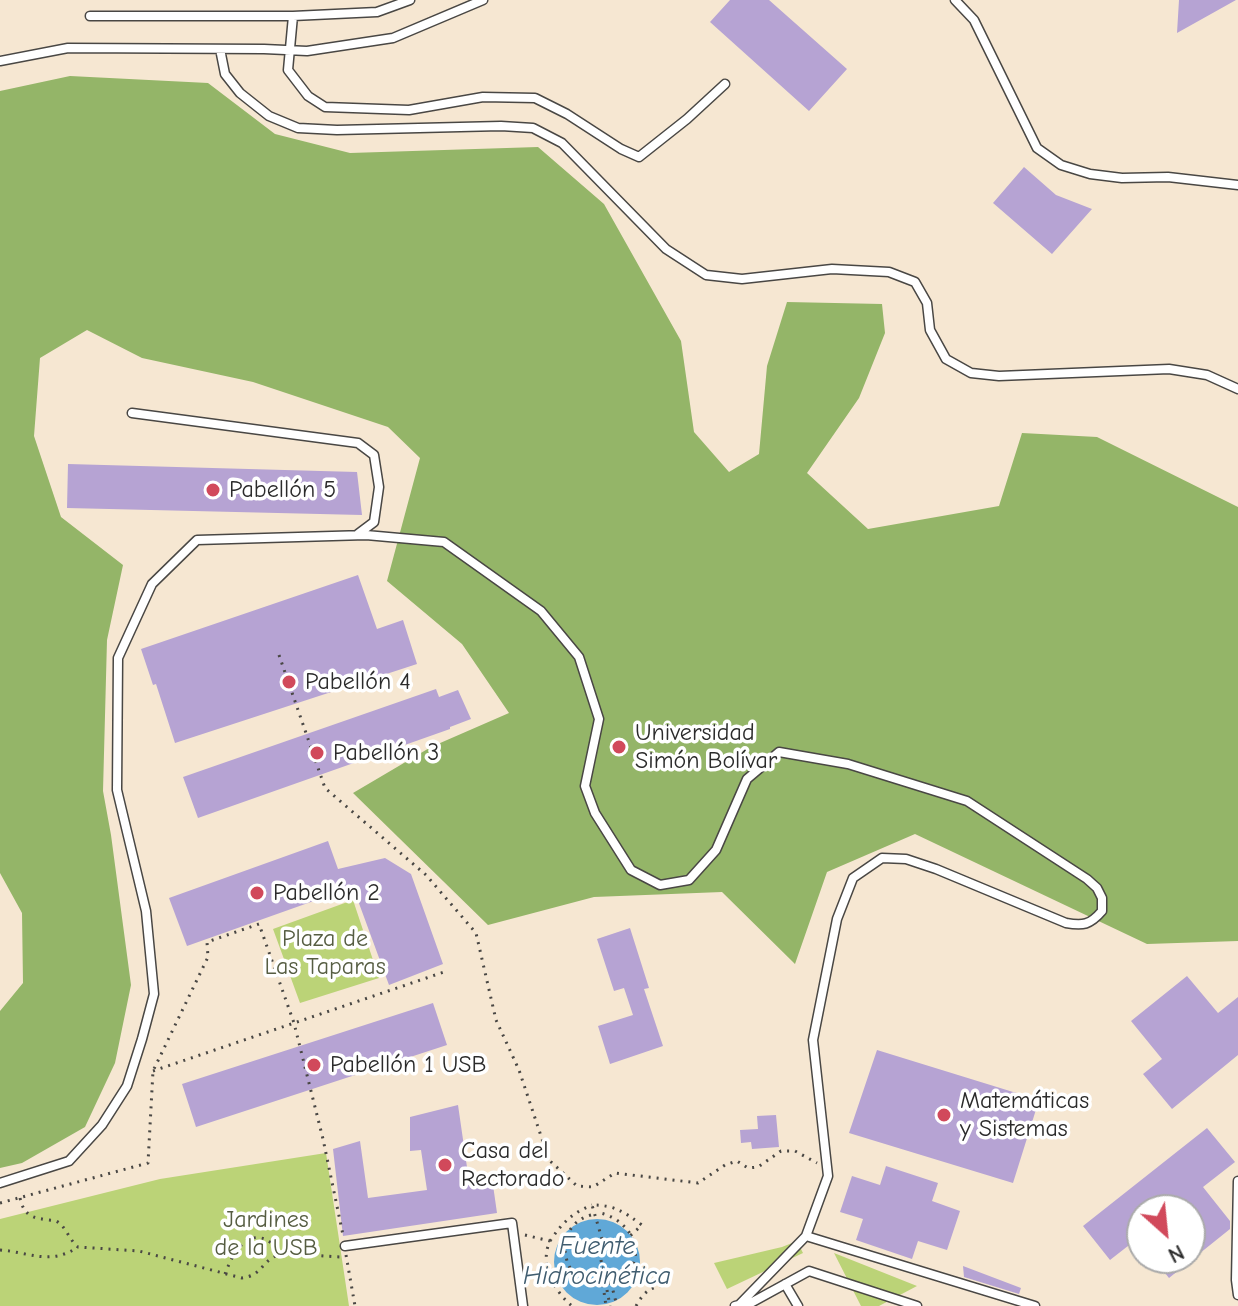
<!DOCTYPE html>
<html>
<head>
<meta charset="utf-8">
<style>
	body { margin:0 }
	#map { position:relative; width:1238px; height:1306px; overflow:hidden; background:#f6e7d2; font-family:"Comic Neue",sans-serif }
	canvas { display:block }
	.north { position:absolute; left:1126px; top:1194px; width:80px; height:80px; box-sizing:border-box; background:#fff; border:2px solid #aaa; border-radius:50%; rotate:153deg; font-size:22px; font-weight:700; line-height:32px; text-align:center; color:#2b2b2b }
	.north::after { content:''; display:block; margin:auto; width:28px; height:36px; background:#d1495b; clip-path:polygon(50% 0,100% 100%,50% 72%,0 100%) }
</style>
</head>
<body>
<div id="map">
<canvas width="1238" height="1306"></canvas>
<div class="north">N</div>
</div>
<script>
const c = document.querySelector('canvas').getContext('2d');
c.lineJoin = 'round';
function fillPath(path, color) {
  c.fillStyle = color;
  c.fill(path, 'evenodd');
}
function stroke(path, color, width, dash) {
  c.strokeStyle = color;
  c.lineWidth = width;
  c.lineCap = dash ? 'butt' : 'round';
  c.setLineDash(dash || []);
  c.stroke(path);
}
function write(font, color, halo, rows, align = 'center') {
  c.font = font + ' "Comic Neue",sans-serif';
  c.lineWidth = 7;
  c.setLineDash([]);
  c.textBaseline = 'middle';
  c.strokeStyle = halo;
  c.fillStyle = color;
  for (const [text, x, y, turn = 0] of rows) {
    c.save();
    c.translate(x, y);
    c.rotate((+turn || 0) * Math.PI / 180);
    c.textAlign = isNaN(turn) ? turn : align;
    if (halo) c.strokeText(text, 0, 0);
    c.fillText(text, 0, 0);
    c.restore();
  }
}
const green = new Path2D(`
	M353 900 379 978 300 1003 273 929Z
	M326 1153 349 1306H0V1219L160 1179Z
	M797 1241 803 1253 727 1289 714 1263 782 1247Z
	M834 1253 917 1286 879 1306H861Z`);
const forest = new Path2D(`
	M70 76 208 83 275 134 350 153 538 147 604 204 681 341 694 432 729 472 759 454 767 366 787 302 882 304 885 333 859 398 807 473 868 529 999 506 1022 433 1097 437 1238 507V941L1147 944 915 834 827 872 795 964 722 892 594 897 488 925 353 793 431 747 509 713 462 644 387 581 420 458 388 427 253 382 142 358 87 330 40 358 34 436 61 517 123 565 107 640 103 791 111 835 131 985 115 1063 85 1127 22 1163 0 1168V1011L23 983 22 913 0 873V91Z`);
const water = new Path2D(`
	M554 1262a43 43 0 1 1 86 0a43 43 0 1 1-86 0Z`);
const building = new Path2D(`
	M730 0H769L847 69 809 111 710 22Z
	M1179 0H1236L1177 33Z
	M1024 167 1056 195 1092 209 1052 254 993 203Z
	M68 464 357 472 362 515 67 508Z
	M358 575 377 629 403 620 417 664 175 743 156 684 153 685 141 649Z
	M436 689 439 697 458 690 471 719 450 727V729L198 818 183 777Z
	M328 841 338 869 385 858 411 874 443 964 389 985 353 887 187 946 169 898Z
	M630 928 649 988 644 989 663 1046 610 1064 598 1026 633 1015 624 988 614 991 597 939Z
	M1187 976 1218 1013 1238 997V1055L1172 1109 1143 1074 1162 1059 1131 1021Z
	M433 1003 447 1045 196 1127 182 1084Z
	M877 1050 1039 1100 1013 1183 849 1133Z
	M458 1105 469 1181 492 1178 497 1213 343 1236 333 1149 360 1141 368 1198 427 1190 421 1150 410 1151V1117Z
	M776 1115 779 1147 752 1149 751 1142 741 1143 740 1130 758 1129 757 1116Z
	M1207 1128 1235 1162 1203 1187 1230 1221V1229L1169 1278 1153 1258H1190V1210H1142V1235L1110 1260 1083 1226Z
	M886 1166 938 1183 932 1201 960 1211 947 1250 918 1241 912 1259 856 1240 863 1219 840 1212 852 1176 880 1185Z
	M963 1266 1021 1288 1019 1294 964 1277Z`);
const path = new Path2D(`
	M279 655 325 788 426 875 476 933 496 1020 519 1070 549 1160 577 1186 593 1187 615 1173 698 1183 725 1165 737 1161 748 1168 758 1167 781 1151H795L817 1163
	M153 1071 444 972
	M20 1198C23 1211 28 1217 42 1219 45 1220 53 1220 56 1221 66 1226 69 1240 78 1247L139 1251 242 1278C264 1275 261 1260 279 1255 294 1252 326 1257 343 1257
	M0 1203 148 1163 153 1071 208 957 207 942 259 924 294 1023 323 1139 343 1235
	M591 1215C543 1228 568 1305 615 1281 622 1277 630 1271 633 1264 643 1240 621 1217 600 1213
	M525 1235 550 1241C539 1264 554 1291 572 1306
	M602 1239 592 1205C615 1205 624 1212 642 1225L630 1236
	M550 1241C562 1223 572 1213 592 1205
	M0 1250C29 1252 50 1266 78 1247
	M346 1255 355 1306
	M601 1260 604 1277
	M225 1274C231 1258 244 1229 267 1240 272 1243 278 1250 282 1254
	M611 1283 617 1306
	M603 1285 606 1306
	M607 1290 610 1306
	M636 1306C645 1290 650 1288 667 1284`);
const service = new Path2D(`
	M410 0 377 12 293 16 288 70 308 96 325 107 409 110 483 97 535 98 567 114 621 149 639 157 687 119 725 84
	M955 0 974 20 1037 148 1061 165 1090 174 1122 178 1168 177 1238 185
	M90 16H293
	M220 49 225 74 240 93 269 116 298 128 337 130 501 126 533 128 562 143 666 249 706 275 742 279 832 269 889 272 915 282 927 303 930 330 946 359 971 373 999 376 1169 369 1207 375 1238 389
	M0 61 68 48 264 49 307 51 393 38 483 0
	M132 413 358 443 374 455 379 487 374 522 358 534
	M1238 1181 1236 1280 1238 1295
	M0 1183 69 1161 102 1125 127 1086 142 1039 154 994 146 911 117 790 118 658 152 584 197 540 366 535 444 542 541 611 579 657 599 719 585 786 595 813 631 870 660 885 689 880 716 850 747 779 779 752 848 764 967 801 1087 879 1097 888 1102 898V911C1090 925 1083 926 1066 923L936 869 906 859 882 858 853 878 837 919 813 1040 828 1176 806 1236
	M345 1246 512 1223 523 1306
	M785 1284 798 1306
	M740 1305H747L809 1271 917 1306
	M735 1306 739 1305 806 1236 1035 1306`);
const markers = [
	[213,490,8,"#d1495b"],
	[289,682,8,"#d1495b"],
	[619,747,8,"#d1495b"],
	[317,753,8,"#d1495b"],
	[257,893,8,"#d1495b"],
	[314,1065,8,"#d1495b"],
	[944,1115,8,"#d1495b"],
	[445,1165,8,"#d1495b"]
];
const poiNames = [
	["Pabellón 5",229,490],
	["Pabellón 4",305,682],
	["Universidad",635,733],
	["Simón Bolívar",635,761],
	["Pabellón 3",333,753],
	["Pabellón 2",273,893],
	["Pabellón 1 USB",330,1065],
	["Matemáticas",960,1101],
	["y Sistemas",960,1129],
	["Casa del",461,1151],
	["Rectorado",461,1179]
];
const parkNames = [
	["Plaza de",325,939],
	["Las Taparas",325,967],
	["Jardines",266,1220],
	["de la USB",266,1248]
];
const waterNames = [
	["Fuente",597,1247],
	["Hidrocinética",597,1277]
];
fillPath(green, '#bbd377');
fillPath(forest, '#94b568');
fillPath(water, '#60a8d7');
fillPath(building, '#b6a3d3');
stroke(service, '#494744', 11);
stroke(path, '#494744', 3, [2, 6]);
stroke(service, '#fff', 8);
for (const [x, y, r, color] of markers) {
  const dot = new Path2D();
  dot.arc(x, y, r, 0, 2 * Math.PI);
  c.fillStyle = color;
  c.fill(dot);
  stroke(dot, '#fff', 3);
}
write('24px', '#2b2b2b', '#fff', poiNames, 'left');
write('24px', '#565d42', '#fff', parkNames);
write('italic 26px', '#405d70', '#fff', waterNames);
</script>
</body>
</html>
